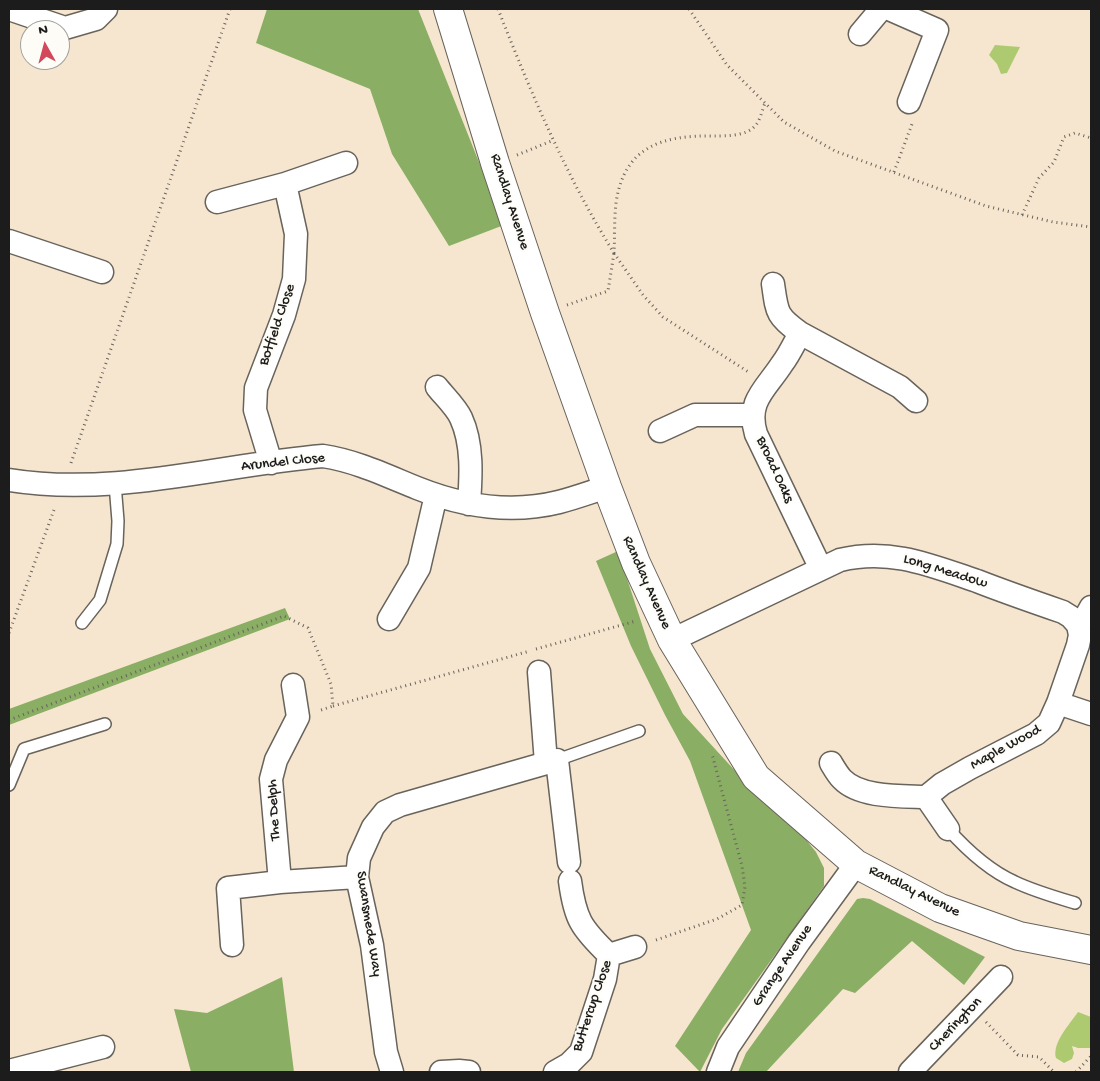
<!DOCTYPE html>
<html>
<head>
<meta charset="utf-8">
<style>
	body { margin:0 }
	#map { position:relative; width:1100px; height:1081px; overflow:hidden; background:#f6e6cf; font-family:"Gochi Hand",sans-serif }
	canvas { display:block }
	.frame { position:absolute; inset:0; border:10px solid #1c1c1c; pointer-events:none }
	.north { position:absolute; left:20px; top:20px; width:50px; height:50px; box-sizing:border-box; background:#fdfcf7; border:1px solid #a3a29f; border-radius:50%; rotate:353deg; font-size:14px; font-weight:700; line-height:20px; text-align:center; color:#1c1c1c }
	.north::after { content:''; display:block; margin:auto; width:18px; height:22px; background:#d1495b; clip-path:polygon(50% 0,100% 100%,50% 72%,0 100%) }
</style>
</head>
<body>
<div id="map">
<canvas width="1100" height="1081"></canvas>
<div class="frame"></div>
<div class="north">N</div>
</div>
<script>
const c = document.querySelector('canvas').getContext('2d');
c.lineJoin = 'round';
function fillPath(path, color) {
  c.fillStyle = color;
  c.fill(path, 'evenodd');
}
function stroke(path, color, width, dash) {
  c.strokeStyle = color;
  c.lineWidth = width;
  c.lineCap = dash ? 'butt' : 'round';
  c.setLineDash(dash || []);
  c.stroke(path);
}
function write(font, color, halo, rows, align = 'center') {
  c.font = font + ' "Gochi Hand",sans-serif';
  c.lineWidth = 4;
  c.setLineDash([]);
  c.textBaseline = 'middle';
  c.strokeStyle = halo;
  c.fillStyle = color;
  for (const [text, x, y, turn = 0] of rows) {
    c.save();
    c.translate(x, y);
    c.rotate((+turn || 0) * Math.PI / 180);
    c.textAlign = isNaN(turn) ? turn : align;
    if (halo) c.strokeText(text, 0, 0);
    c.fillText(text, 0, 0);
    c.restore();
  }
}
const green = new Path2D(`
	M995 45 1020 47 1007 73 1001 74 997 64 989 55Z
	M1078 1012 1091 1017V1048H1078L1072 1046 1074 1053 1072 1059 1064 1063 1056 1058C1052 1043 1069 1025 1078 1012Z`);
const forest = new Path2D(`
	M267 9H418L504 225 449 246 392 154 370 89 256 43Z
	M618 551 650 649 683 714 749 786 803 836 816 852 824 868V886L722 1029 700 1072 675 1046 751 930 690 761 665 715 631 646 596 561Z
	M285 608 290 619 9 725V709Z
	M863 898 870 899 985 957 964 985 912 941 855 993 843 989 766 1072H738L746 1053 857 899Z
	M282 977 294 1072H191L174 1009 207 1013Z`);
const path = new Path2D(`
	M498 9C531 93 566 176 614 253 615 237 614 220 616 203 624 146 663 135 714 136 726 136 745 136 754 127 760 122 762 110 765 103
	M689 9 727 65 784 122 835 151 986 206 1053 222 1091 227
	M517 155 554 140
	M894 172 912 124
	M1022 215 1039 178 1054 162 1064 137 1075 133 1091 138
	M614 253 643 295 663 317 750 373
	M567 305 608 291 614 253
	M71 463 230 9
	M9 633 55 507
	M536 649 636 621
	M333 706 530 651
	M9 720 284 616 308 628 331 684 333 706 318 711
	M656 940 717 919 742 905 745 887 742 866 712 754
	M986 1022 1018 1055 1039 1057 1054 1072
	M1076 1072 1091 1056`);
const service = new Path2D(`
	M82 623 100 600 117 544 118 521 115 484
	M557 760 639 731
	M9 785 24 749 105 724
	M948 829C966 849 990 871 1015 882 1034 891 1055 897 1075 903`);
const minor = new Path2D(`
	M9 9 65 28 96 19 106 9
	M889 9 937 30 909 102
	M860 34 881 9
	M285 184 346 163
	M217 202 285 184 296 234 294 279 284 315 256 388 255 410 271 463
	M9 241 102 272
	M773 284C777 312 776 316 800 333
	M437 387C444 396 456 407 461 418 473 444 471 476 469 504
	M660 431 695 415H752
	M9 480C115 497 218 465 323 456 356 461 385 475 417 488 462 506 511 514 559 502 575 498 591 492 607 487
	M821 569 756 434C746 401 766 389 782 364 789 355 794 344 800 333L900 387 916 401
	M389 619 419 568 436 495
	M1078 625 1086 616 1091 607
	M672 640 840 560C890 548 930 565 977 581 1005 592 1034 602 1063 612L1071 617 1078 625
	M539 672 546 763
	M1058 703 1091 714
	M831 763C834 768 838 775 842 779 860 798 902 796 926 797L948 829
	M926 797 942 784 970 768 1036 734 1049 723 1058 703 1078 645 1080 635 1078 625
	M570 881C575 919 581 928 609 955
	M280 882 271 779 276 760 298 717 293 685
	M232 945 228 888 280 882 357 877
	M9 1071 103 1047
	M392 1072 386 1052 372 945 357 877 359 858 373 827 385 812 400 805 557 760 569 862
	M441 1072 459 1071 469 1072
	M555 1072 569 1064 581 1052 605 979 609 955 635 947
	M718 1072 728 1047 799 942 856 864
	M910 1072 1001 977`);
const tertiary = new Path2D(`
	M448 9 495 163 545 313 607 487 636 563 672 640 756 777 856 864 940 908 1019 936 1091 950`);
const streetNames = [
	["Randlay Avenue",509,202,72],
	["Botfield Close",278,325,-71],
	["Arundel Close",283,463,-6],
	["Broad Oaks",774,470,65],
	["Long Meadow",945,572,17],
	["Randlay Avenue",646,583,66],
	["Maple Wood",1006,748,-29],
	["The Delph",275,810,-93],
	["Randlay Avenue",914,892,26],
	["Swansmede Way",368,924,81],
	["Grange Avenue",783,966,-56],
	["Buttercup Close",593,1006,-71],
	["Cherington",956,1025,-46]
];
fillPath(green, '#aeca71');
fillPath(forest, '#8aae63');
stroke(service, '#68635b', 14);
stroke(minor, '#68635b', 25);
stroke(tertiary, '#68635b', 30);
stroke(path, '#68635b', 3, [1, 4]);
stroke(service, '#fff', 11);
stroke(minor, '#fff', 22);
stroke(tertiary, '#fff', 28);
write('15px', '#1c1c1c', '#fdfcf7', streetNames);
</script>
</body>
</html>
